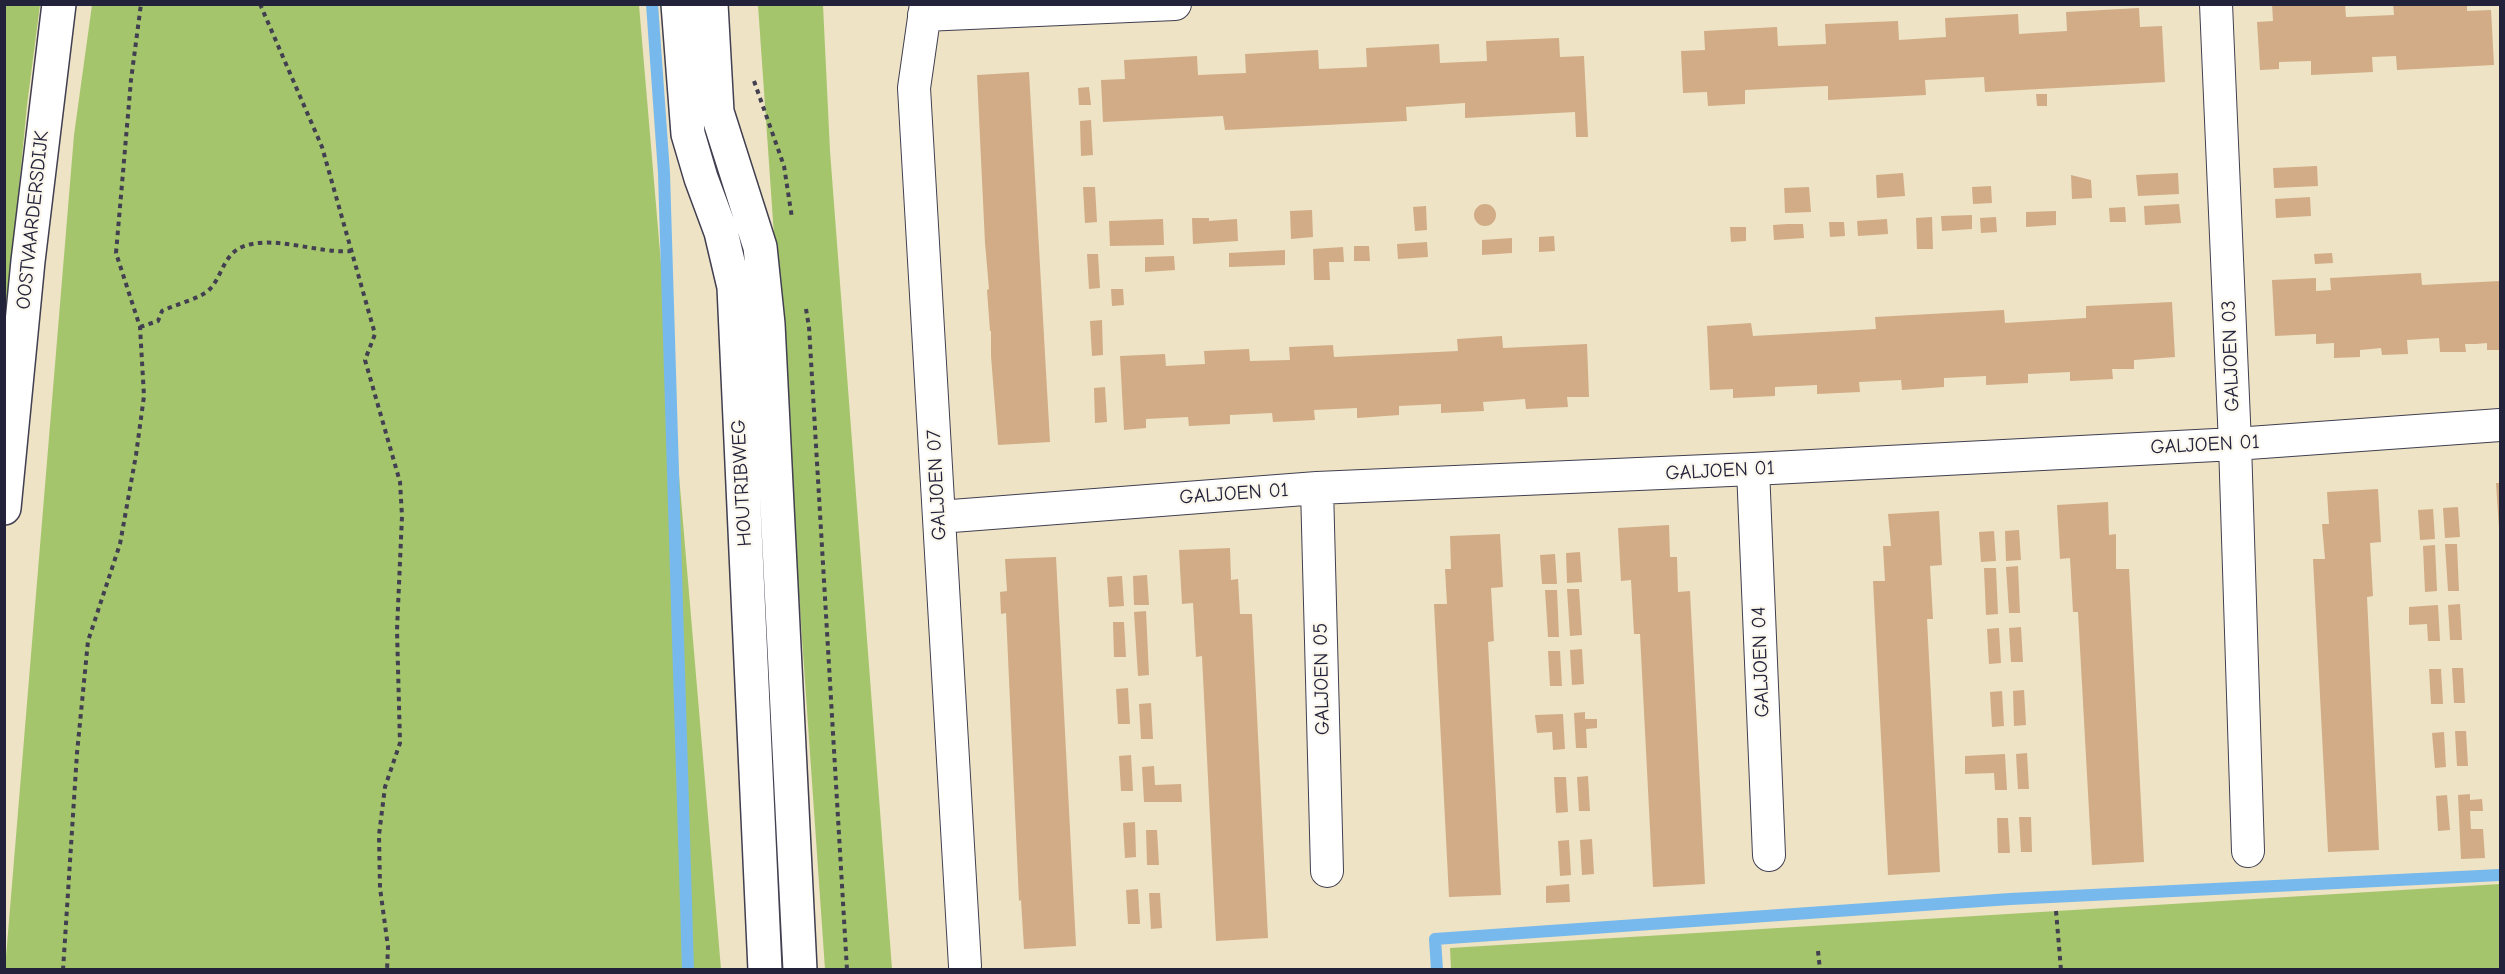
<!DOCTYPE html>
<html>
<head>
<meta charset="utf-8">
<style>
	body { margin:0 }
	#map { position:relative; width:2505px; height:974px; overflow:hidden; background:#eee3c4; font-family:"Comic Neue",sans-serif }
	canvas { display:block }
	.frame { position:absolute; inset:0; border:6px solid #22223b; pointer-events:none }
</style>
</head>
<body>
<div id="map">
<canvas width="2505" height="974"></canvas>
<div class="frame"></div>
</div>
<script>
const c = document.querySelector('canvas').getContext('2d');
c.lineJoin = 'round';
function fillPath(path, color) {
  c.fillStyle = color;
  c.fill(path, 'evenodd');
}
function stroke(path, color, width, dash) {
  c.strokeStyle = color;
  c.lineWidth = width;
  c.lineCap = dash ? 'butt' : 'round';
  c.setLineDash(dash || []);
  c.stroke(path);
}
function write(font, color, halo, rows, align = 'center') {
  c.font = font + ' "Comic Neue",sans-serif';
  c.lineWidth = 4.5;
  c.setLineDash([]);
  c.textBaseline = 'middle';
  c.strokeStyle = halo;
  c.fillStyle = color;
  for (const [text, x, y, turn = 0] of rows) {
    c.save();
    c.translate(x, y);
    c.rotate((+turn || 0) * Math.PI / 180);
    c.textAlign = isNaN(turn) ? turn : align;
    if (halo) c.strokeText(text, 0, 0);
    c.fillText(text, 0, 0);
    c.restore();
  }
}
const green = new Path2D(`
	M6 5H40L27 105 5 334Z
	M92 5H639L721 969H5L74 135Z
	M758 5H823L830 151 892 969H825Z
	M2500 884V969H1451L1450 948Z`);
const stream = new Path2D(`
	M652 4 664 173 688 970
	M1437 970 1435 939 2010 899 2500 875`);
const building = new Path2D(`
	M2272 4H2345L2346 17 2394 15 2393 4H2467V11L2491 10 2494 65 2397 70 2396 56 2372 57 2373 72 2311 75V61L2279 62V69L2260 70 2257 22 2273 21Z
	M2139 8 2140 27 2162 26 2165 82 1985 92 1984 77 1925 80 1926 95 1828 100V86L1804 87 1745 90V104L1708 106 1707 92 1683 93 1681 51 1705 50 1704 31 1777 27 1778 46 1826 44 1825 24 1898 21 1899 40 1946 37 1945 18 2018 14 2019 34 2067 31 2066 12Z
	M1559 38 1560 57 1584 56 1588 137H1576L1575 112 1465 118V103L1406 107 1407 121 1285 127 1225 130 1223 116 1103 122 1101 80 1125 79 1124 60 1197 56 1198 75 1246 73 1245 54 1318 50 1319 69 1367 67 1366 48 1439 44 1440 63 1463 62 1487 61 1486 41Z
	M1029 72 1050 442 998 445 991 356V331H990L987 290 989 289 985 243 977 75Z
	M1089 87 1091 105H1079L1078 88Z
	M2036 94H2047V106H2037Z
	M1091 120 1093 155 1081 156 1080 121Z
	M2317 166 2318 186 2274 188 2273 168Z
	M1903 173 1905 196 1877 198 1876 175Z
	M2178 173 2179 194 2138 196 2136 175Z
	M2071 175 2091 180 2092 198 2072 199Z
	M1991 186 1992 203 1973 204 1972 187Z
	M1083 187H1095L1097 222 1085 223Z
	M1809 187 1811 212 1785 213 1784 188Z
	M2310 197 2311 216 2276 218 2275 199Z
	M1474 215a11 11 0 1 1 22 0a11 11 0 1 1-22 0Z
	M2179 204 2181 223 2145 225 2144 206Z
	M1426 206 1427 230 1415 231 1413 207Z
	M2125 207 2126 222H2110L2109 208Z
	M1312 210 1313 237 1291 239 1290 211Z
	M2056 211V225L2026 227V212Z
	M1972 215V229L1942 231 1941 216Z
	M1932 217 1933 249H1917L1916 218Z
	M1996 217 1997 232 1981 233 1980 218Z
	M1192 218H1209V221L1237 219 1238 241 1193 244Z
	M1163 219 1164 245 1110 246 1109 221Z
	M1887 219 1888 234 1858 236 1857 221Z
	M1829 222H1844L1845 236 1830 237Z
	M1788 224H1803L1804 238 1774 240 1773 225Z
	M1730 227H1746V241L1731 242Z
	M1554 236 1555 251 1539 252V237Z
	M1512 238V253L1482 255V240Z
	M1427 242 1428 257 1398 259 1397 244Z
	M1354 246H1369L1370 261H1354Z
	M1343 247 1344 262H1329L1330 280H1314L1313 249Z
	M1285 250V265L1229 267V253Z
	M2332 253 2333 263 2315 264 2314 254Z
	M1087 254H1098L1100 288 1089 289Z
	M1174 256 1175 270 1145 272V257Z
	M2421 273 2422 285 2500 281V350H2487V343L2476 344H2465L2466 352H2440L2439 338 2407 340 2408 354 2382 355 2381 348 2371 349 2360 350V357L2334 358V343L2316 344V334L2275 336 2272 280 2316 278V291L2331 290 2330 278Z
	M1111 289H1123L1124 305 1112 306Z
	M2172 302 2175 357 2134 360V369H2112L2113 379 2070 381V372L2028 374V383L1986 385V376L1944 378V387L1902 390 1901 380 1859 382 1860 392 1817 394V385L1775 387V396L1733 398V389L1710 390 1707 326 1751 323 1753 336 1876 329 1875 317 2004 310 2005 323 2086 318V306Z
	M1102 320 1103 355 1092 356 1090 321Z
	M1502 336 1503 348 1587 344 1589 397H1567L1568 407 1526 409 1525 399 1483 402 1484 411 1441 413V404L1399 406V415L1357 418V408L1314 410 1315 420 1273 422 1272 413 1230 415V424L1189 426 1188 417 1146 419V428L1124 430 1120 356 1165 354 1166 366 1205 364 1204 351 1249 349 1250 361 1290 360 1289 347 1333 345 1334 357 1417 353 1458 351 1457 339Z
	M1105 387 1107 422 1095 423 1094 388Z
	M2496 483H2500V528H2499Z
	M2378 489 2381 542 2370 543 2373 596 2367 597 2379 850 2328 852 2313 559H2325L2322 524H2329L2327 492Z
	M2108 502 2109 535 2116 534V569H2129L2144 862 2092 865 2078 612H2073L2070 558 2060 559 2057 505Z
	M2458 507 2460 537 2445 538 2443 508Z
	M2433 509 2435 539 2420 540 2418 510Z
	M1939 511 1942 565 1930 566 1933 619H1927L1940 872 1888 875 1873 581H1885L1883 546H1891L1888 514Z
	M1669 525 1670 557H1677L1678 592 1690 591 1705 884 1653 887 1640 634H1634L1631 580 1621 581 1618 528Z
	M2019 530 2021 560 2006 561 2005 531Z
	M1994 531 1996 561 1981 562 1979 532Z
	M1500 534 1503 587 1491 588 1494 641 1488 642 1501 895 1449 897 1434 604H1447L1445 569H1451L1450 536Z
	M2445 544H2457L2459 591H2448Z
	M2435 545 2437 591 2425 592 2423 546Z
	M1230 548 1231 580 1238 579 1240 614H1252L1268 938 1216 941 1202 656 1196 657 1193 603 1182 604 1179 550Z
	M1580 552 1582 582 1567 583 1566 553Z
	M1555 554 1557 584H1542L1540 555Z
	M1056 557 1076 946 1024 949 1021 900 1019 901 1006 613 1001 614 1000 592 1007 591 1005 559Z
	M2018 566 2020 613H2009L2006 567Z
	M1984 568H1996L1998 614 1986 615Z
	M1147 575 1149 605H1134L1133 576Z
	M1122 576 1124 606 1109 607 1107 577Z
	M1567 589H1579L1582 635 1570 636Z
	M1545 590H1557L1559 637H1548Z
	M2460 604 2462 640H2450L2448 605Z
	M2438 605 2440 641H2428L2427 624 2409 625V607Z
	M1146 611 1149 675 1138 676 1134 612Z
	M1113 622H1124L1126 657H1114Z
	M2021 627 2023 662H2011L2009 628Z
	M1999 628 2001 663 1989 664 1987 629Z
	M1582 649 1584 684 1572 685 1570 650Z
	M1548 651H1560L1562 686H1550Z
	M2452 668H2463L2465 703H2454Z
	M2429 669H2441L2443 704H2431Z
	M1128 688 1130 724H1118L1116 689Z
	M2024 690 2026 725 2014 726 2013 691Z
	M2002 691 2004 726 1992 727 1990 692Z
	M1151 703 1153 739H1141L1139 704Z
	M1585 712V719H1597V728L1586 729 1587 748H1576L1574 713Z
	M1563 714 1565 749 1553 750 1552 732 1537 733 1535 715Z
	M2455 731H2466L2468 766H2457Z
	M2444 732 2446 767 2435 768 2432 733Z
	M2027 753 2029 789H2018L2016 754Z
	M2005 754 2007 790H1995L1994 773 1965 774V756Z
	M1131 755 1133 791H1121L1119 756Z
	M1154 766 1155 785 1181 784 1182 802H1144L1142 767Z
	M1588 776 1590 811H1579L1577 777Z
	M1554 777H1566L1568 812 1556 813Z
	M2470 794V800L2482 799 2483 811H2470L2471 829H2483L2485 858 2461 859 2458 795Z
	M2447 795 2450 830 2438 831 2436 796Z
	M2019 817H2031L2032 852H2021Z
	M1997 818H2008L2010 853H1998Z
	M1135 822 1136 857 1125 858 1123 823Z
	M1146 830H1157L1159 865H1147Z
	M1592 839 1594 874 1582 875 1580 840Z
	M1569 840 1571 875 1560 876 1558 841Z
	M1569 884 1570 902 1546 903V886Z
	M1138 889 1140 924H1128L1126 890Z
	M1149 893H1160L1162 928 1151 929Z`);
const path = new Path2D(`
	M260 4 322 147 375 334 365 360 400 482 402 516 397 630 400 743 385 787 379 835 380 888 388 947 387 970
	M754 81 784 166 792 218
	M806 309 809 327 847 970
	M140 327 158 321 162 311C174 305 201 298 209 290 222 277 223 255 242 247 273 234 318 254 351 251
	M2056 911 2061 970
	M1818 951 1820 970
	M63 970 77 753 88 641 120 544 136 455 144 396 140 327 116 253 131 80 141 4`);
const minor = new Path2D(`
	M926 4 914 88 965 966
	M2216 4 2235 444 2248 851
	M924 15 1175 4
	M1753 469 1769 855
	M1317 488 1327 871
	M939 517 1317 488 1753 469 2235 444 2500 425`);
const tertiary = new Path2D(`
	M4 508 28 261 59 4`);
const secondary = new Path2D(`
	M678 4 688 134 701 178 721 232 734 287 765 970
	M711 4 717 112 760 247 768 324 800 970`);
const streetNames = [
	["OOSTVAARDERSDIJK",33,220,-84],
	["GALJOEN 03",2231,356,-92],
	["GALJOEN 01",2205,445,-3],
	["GALJOEN 01",1720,471,-3],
	["HOUTRIBWEG",742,483,-93],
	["GALJOEN 07",937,485,-93],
	["GALJOEN 01",1234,494,-4],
	["GALJOEN 04",1761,662,-92],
	["GALJOEN 05",1322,679,-91]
];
fillPath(green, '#a5c56d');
stroke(stream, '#77b9ed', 12);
fillPath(building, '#d1ac87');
stroke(minor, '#413f50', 34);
stroke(tertiary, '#413f50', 36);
stroke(secondary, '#413f50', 36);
stroke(path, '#413f50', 4, [4.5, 4.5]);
stroke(minor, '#fff', 32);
stroke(tertiary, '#fff', 33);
stroke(secondary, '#fff', 33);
write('20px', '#22223b', '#fbf7ec', streetNames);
</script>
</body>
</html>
